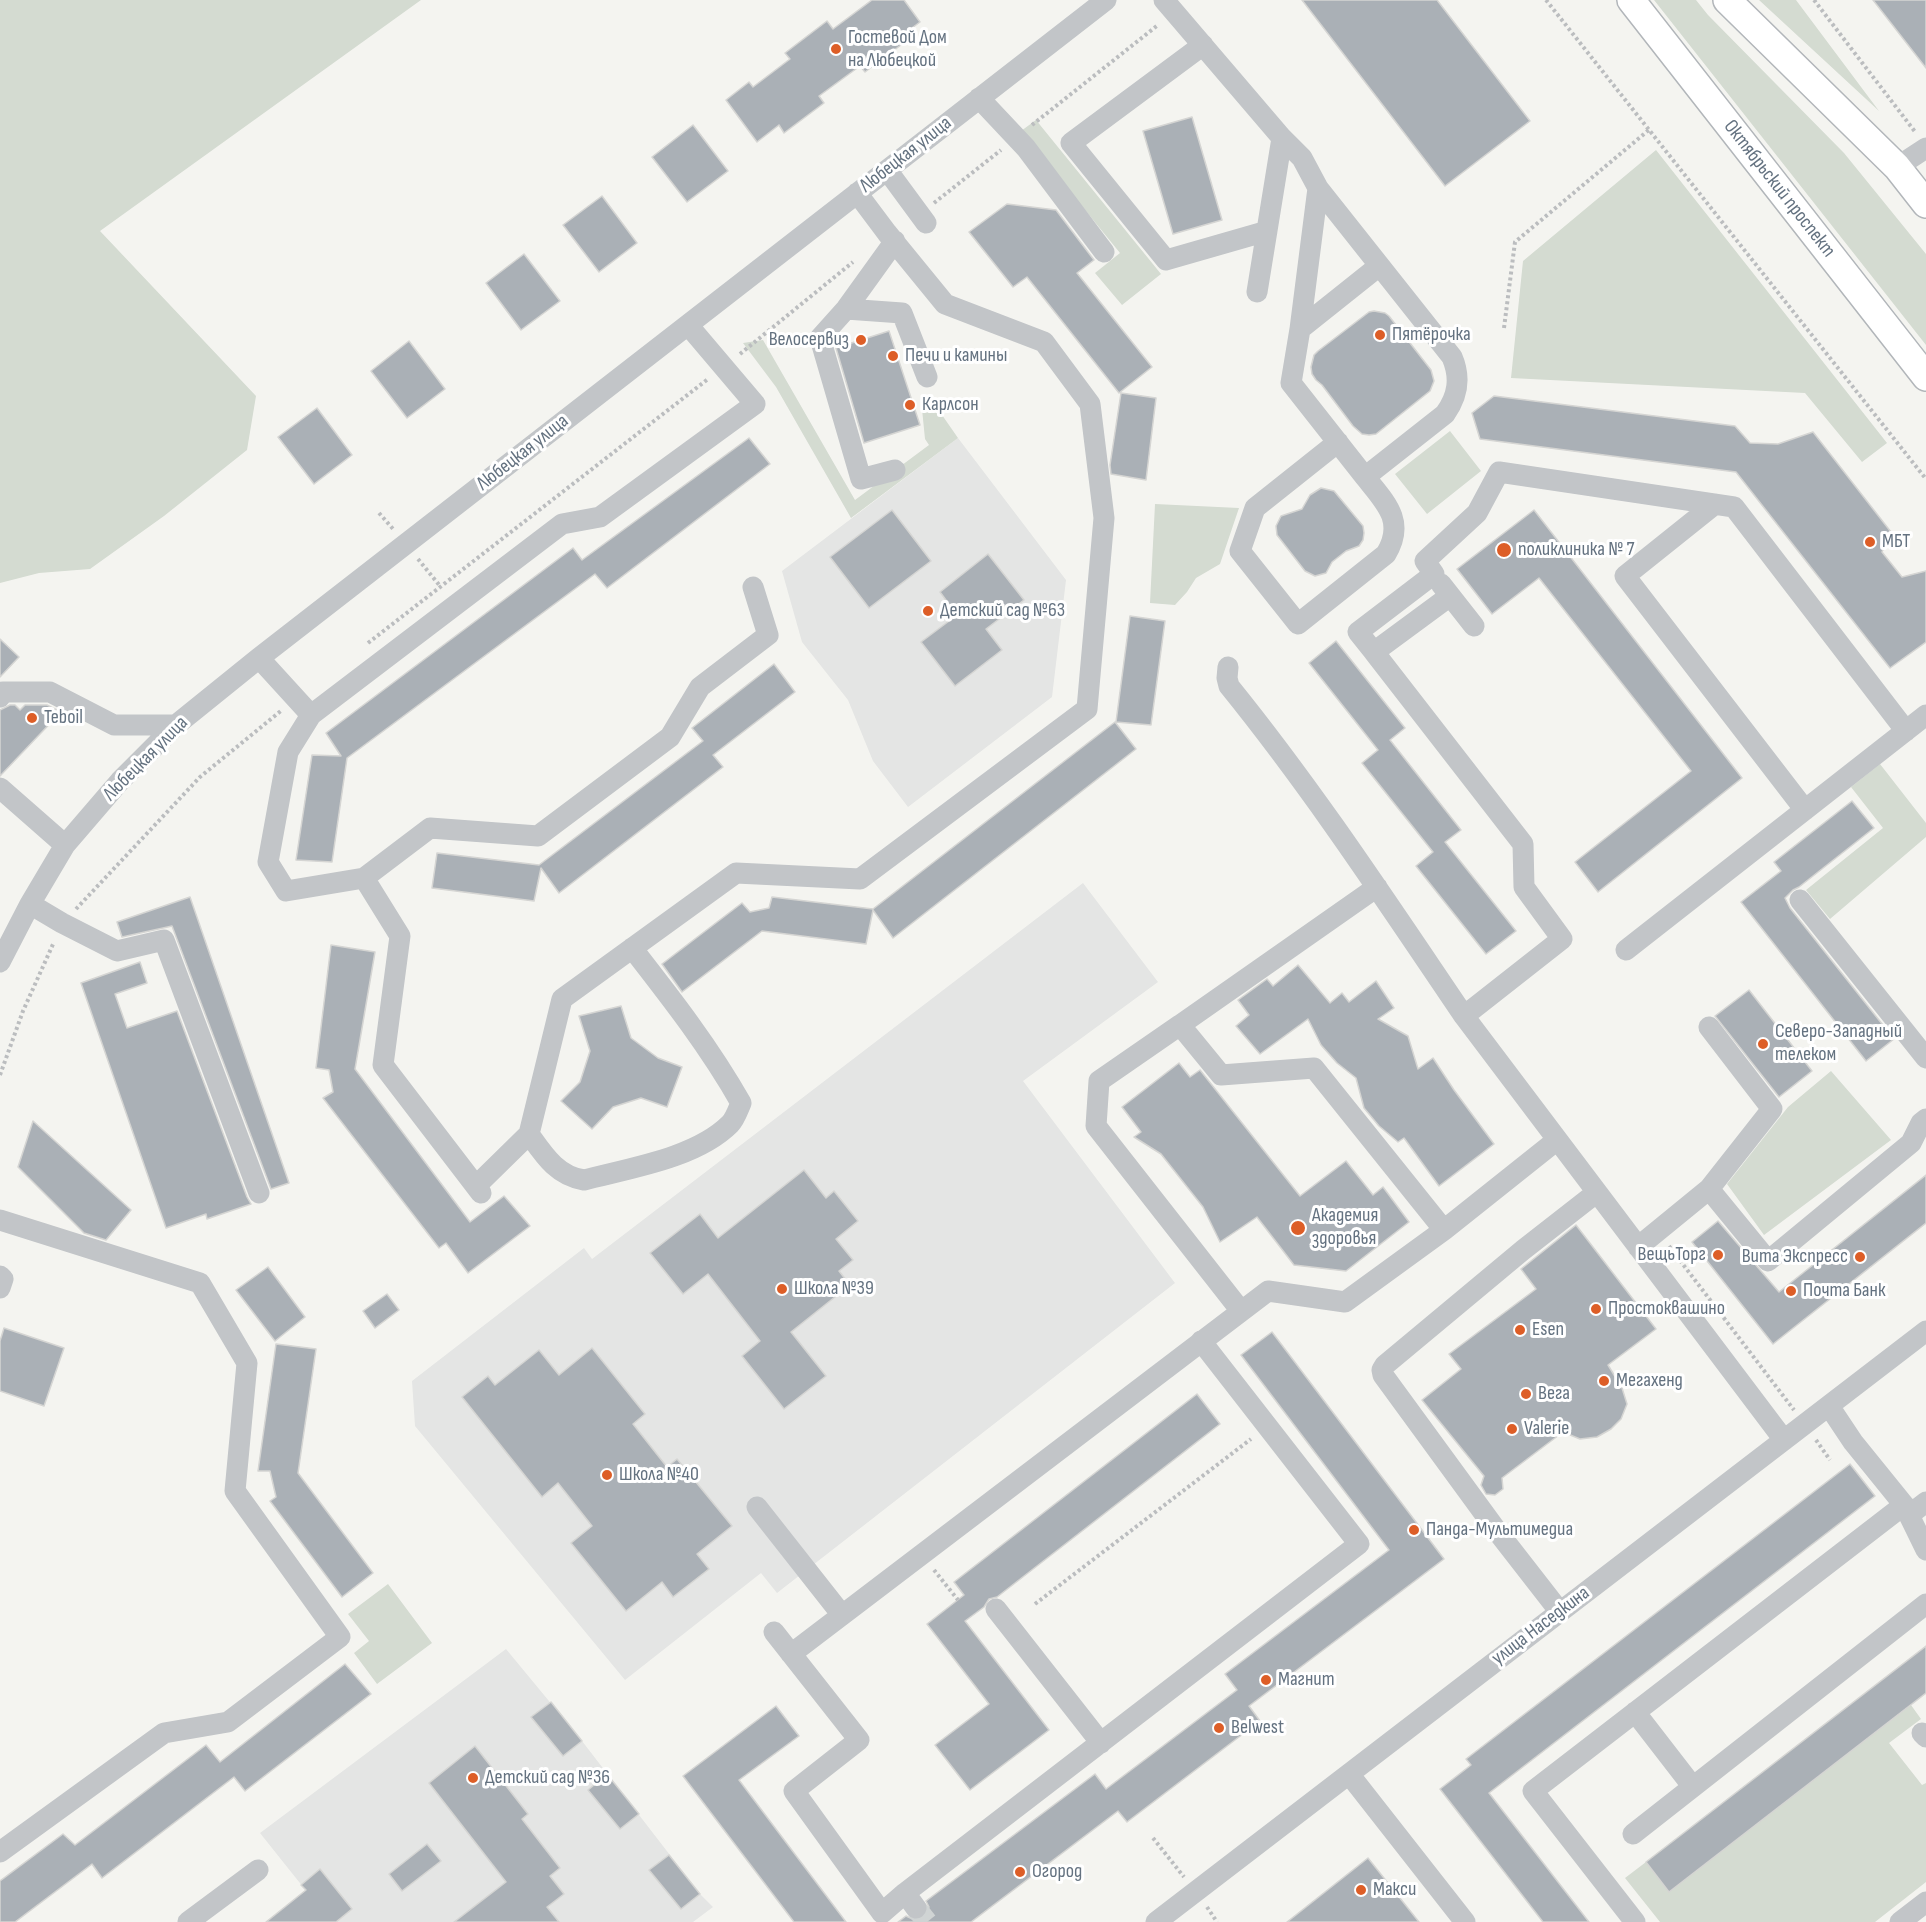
<!DOCTYPE html>
<html>
<head>
<meta charset="utf-8">
<style>
	body { margin:0 }
	canvas { display:block; background:#f4f4f0 }
</style>
</head>
<body>
<canvas width="1926" height="1922"></canvas>
<script>
const c = document.querySelector('canvas').getContext('2d');
c.lineJoin = 'round';
function fillPath(path, color) {
  c.fillStyle = color;
  c.fill(path, 'evenodd');
}
function stroke(path, color, width, dash) {
  c.strokeStyle = color;
  c.lineWidth = width;
  c.lineCap = dash ? 'butt' : 'round';
  c.setLineDash(dash || []);
  c.stroke(path);
}
function write(font, color, halo, rows, align = 'center') {
  c.font = font + ' "Sofia Sans Condensed",sans-serif';
  c.lineWidth = 6;
  c.setLineDash([]);
  c.textBaseline = 'middle';
  c.strokeStyle = halo;
  c.fillStyle = color;
  for (const [text, x, y, turn = 0] of rows) {
    c.save();
    c.translate(x, y);
    c.rotate((+turn || 0) * Math.PI / 180);
    c.textAlign = isNaN(turn) ? turn : align;
    if (halo) c.strokeText(text, 0, 0);
    c.fillText(text, 0, 0);
    c.restore();
  }
}
const built = new Path2D(`
	M958 438 1066 580 1052 697 908 807 873 761 848 700 802 642 782 571Z
	M1083 883 1158 982 1023 1081 1175 1283 777 1593 761 1573 625 1680 415 1426 412 1381 584 1248 592 1259Z
	M506 1649 582 1741 700 1894 713 1907 693 1922H331L260 1833Z`);
const green = new Path2D(`
	M0 0H421L100 231 256 396 247 450 164 516 90 569 39 573 0 583Z
	M1654 0H1696L1708 15 1844 153 1926 254V345Z
	M1759 0H1796L1879 111Z
	M1036 120 1161 274 1122 305 1095 273 1120 253 1021 131Z
	M1656 150 1887 443 1862 462 1805 393 1511 378 1523 261Z
	M763 340 855 500 929 445 925 439 922 409 933 402 958 438 851 518 776 387 743 343Z
	M1450 431 1481 471 1427 514 1395 474Z
	M1155 504 1239 508 1220 564 1196 578 1187 592 1175 605 1150 603Z
	M1880 764 1926 823V837L1830 919 1806 890 1883 828 1851 787Z
	M1831 1071 1891 1140 1764 1235 1727 1184 1788 1107Z
	M388 1584 432 1643 377 1684 354 1653 369 1641 348 1614Z
	M1911 1705 1921 1719 1889 1743 1922 1785 1926 1783V1882L1875 1922H1660L1625 1878 1646 1862 1669 1891Z`);
const building = new Path2D(`
	M872 0H904L920 22 901 36 905 42 865 72 860 66 819 96 824 103 784 133 779 125 757 142 726 100 749 82 753 87 790 59 785 53 827 21 833 29Z
	M1302 0H1437L1530 121 1445 186Z
	M1873 0H1926V68Z
	M1192 117 1222 220 1173 234 1143 131Z
	M693 125 728 171 687 202 652 157Z
	M602 196 637 243 599 272 563 225Z
	M1007 204 1056 210 1094 260 1077 273 1152 367 1119 393 1027 277 1013 287 969 232Z
	M524 254 560 301 521 330 486 283Z
	M1374 311 1385 313 1389 316 1431 370 1434 381 1430 391 1376 434 1369 435 1362 434 1353 426 1322 385 1316 380 1312 374 1311 367 1314 355 1318 351 1369 312Z
	M889 331 920 425 864 443 836 348Z
	M409 341 445 389 407 418 371 371Z
	M1121 393 1156 398 1146 480 1111 474 1110 465Z
	M1494 396 1735 426 1750 443 1778 444 1813 432 1891 532 1882 552 1902 577 1926 571V642L1890 668 1736 472 1480 439 1472 413Z
	M317 408 352 455 314 484 278 437Z
	M749 438 770 464 607 588 595 574 347 758 332 862 296 860 312 755 341 756 326 733 573 548 582 560Z
	M1321 488 1334 491 1363 526 1364 533 1363 540 1359 546 1346 551 1332 562 1326 573 1315 576 1305 571 1277 535 1276 526 1281 516 1302 509 1310 495Z
	M892 510 931 561 869 608 830 557Z
	M1534 510 1742 778 1598 892 1575 862 1691 771 1539 578 1492 614 1457 569Z
	M988 554 1024 600 986 629 1002 650 955 686 921 642 957 615 940 592Z
	M1130 616 1165 621 1151 725 1116 722Z
	M0 639 19 657 0 677Z
	M1336 641 1405 728 1390 740 1461 830 1445 842 1516 931 1486 954 1416 866 1433 852 1362 763 1378 750 1309 663Z
	M774 664 795 692 713 755 723 767 559 893 541 868 534 901 432 888 437 853 539 865 703 741 692 728Z
	M10 705H15L20 710 25 705H47L61 712 0 776V710Z
	M1115 722 1136 749 893 938 873 910 866 944 762 931 682 992 662 964 742 903 750 912 769 908 772 897 873 909Z
	M1852 801 1874 828 1799 887 1793 890 1785 898 1790 908 1894 1039 1866 1061 1741 902 1781 871 1774 862Z
	M190 897 289 1183 271 1189 172 926 122 937 117 922Z
	M331 945 375 952 355 1069 470 1222 504 1196 530 1226 468 1273 446 1243 439 1248 323 1098 333 1092 329 1070 316 1068Z
	M140 962 147 983 115 994 127 1028 177 1011 247 1197 251 1204 207 1219 206 1214 166 1228 81 983Z
	M1298 965 1330 1003 1342 993 1349 1002 1376 981 1394 1008 1378 1019 1408 1036 1418 1069 1433 1058 1454 1090 1494 1144 1439 1186 1404 1138 1398 1142 1379 1126 1364 1108 1356 1078 1337 1063 1321 1045 1308 1019 1260 1054 1236 1026 1249 1015 1238 1000 1267 979 1273 986Z
	M1749 990 1812 1071 1779 1097 1715 1016Z
	M621 1006 631 1038 658 1058 682 1067 667 1107 641 1098 613 1107 592 1129 561 1101 580 1082 590 1051 579 1016Z
	M1179 1063 1190 1077 1200 1070 1300 1196 1346 1161 1373 1195 1383 1187 1409 1222 1346 1271 1294 1265 1257 1217 1220 1242 1203 1207 1161 1154 1134 1137 1141 1132 1122 1107Z
	M33 1121 131 1210 106 1240 84 1233 18 1167Z
	M804 1170 826 1198 834 1191 858 1221 836 1239 853 1260 839 1271 850 1285 791 1332 826 1376 784 1409 742 1356 760 1341 708 1274 683 1294 650 1253 700 1214 718 1238Z
	M1926 1175V1223L1773 1344 1692 1242 1718 1221 1779 1292Z
	M1576 1225 1656 1329 1608 1365 1622 1388 1627 1404 1621 1419 1611 1429 1597 1437 1580 1439 1563 1432 1502 1478 1503 1489 1495 1495 1486 1494 1481 1485 1484 1476 1422 1400 1461 1369 1449 1354 1536 1289 1521 1269Z
	M268 1267 305 1317 275 1341 236 1290Z
	M387 1294 399 1310 375 1328 363 1311Z
	M4 1328 64 1348 44 1406 0 1391V1341Z
	M1272 1332 1444 1559 1249 1706 1260 1721 1127 1822 1118 1811 971 1922H898L906 1916 917 1921 924 1918 929 1907 926 1901 1095 1774 1106 1789 1237 1690 1225 1674 1389 1550 1241 1355Z
	M276 1344 316 1349 298 1473 373 1573 342 1597 270 1501 276 1497 270 1471H258Z
	M592 1348 645 1414 633 1424 667 1467 677 1459 732 1526 697 1554 709 1569 673 1597 662 1582 626 1611 571 1543 592 1526 558 1483 542 1497 462 1397 488 1376 495 1385 539 1350 559 1375Z
	M1197 1394 1220 1424 997 1597 989 1599 984 1607 965 1621 1049 1730 970 1790 935 1745 989 1704 927 1624 964 1595 954 1582Z
	M1850 1464 1875 1496 1489 1793 1589 1922H1543L1440 1789 1471 1765 1466 1759Z
	M1926 1646V1693L1669 1892 1646 1862Z
	M345 1664 371 1694 245 1791 234 1777 102 1878 92 1864 15 1922H0V1881L63 1834 75 1845 206 1745 220 1762Z
	M551 1702 582 1741 563 1756 531 1717Z
	M776 1706 799 1736 739 1780 846 1922H794L683 1776Z
	M475 1746 528 1814 522 1819 560 1868 550 1876 564 1894 547 1907 559 1922H454L506 1882 429 1783Z
	M607 1774 639 1814 620 1829 588 1790Z
	M427 1844 441 1861 402 1891 389 1874Z
	M669 1855 700 1894 681 1909 649 1870Z
	M1368 1858 1419 1922H1287Z
	M320 1869 352 1909 336 1922H266L306 1890 301 1885Z`);
const minorTunnel = new Path2D(`
	M916 1908 927 1922`);
const path = new Path2D(`
	M1546 0 1926 479
	M1814 0 1916 133
	M1032 125 1158 25
	M934 203 1001 150
	M1504 328 1515 242 1650 129
	M740 354 853 262
	M379 513 394 530
	M418 559 440 586
	M368 643 708 379
	M76 909 200 777 282 710
	M0 1075 23 1011 54 942
	M1669 1246 1794 1410
	M1816 1440 1830 1460
	M934 1570 958 1600
	M1035 1604 1251 1439
	M1153 1838 1184 1877
	M1207 1907 1217 1922`);
const minor = new Path2D(`
	M1164 0 1282 138 1302 158 1318 188 1452 357C1461 378 1458 396 1445 414L1365 477 1291 383 1300 329 1379 266
	M1203 45 1071 143 1166 260 1267 231
	M979 98 1026 148 1104 252
	M1897 167 1926 148
	M887 170 926 223
	M1257 292 1282 138
	M846 309 902 313 927 377
	M1300 329 1318 188
	M1338 442 1255 508 1240 551 1298 624 1386 554C1406 521 1385 502 1365 477
	M895 470 861 479 820 338 846 309 895 241
	M1715 504 1625 576 1805 810
	M1441 584 1474 626
	M1450 596 1374 652 1523 844 1524 887 1562 939 1464 1016 1784 1440
	M1374 652 1358 632 1434 574 1425 561 1477 513 1499 472 1734 507 1906 731
	M259 658 311 715 288 752 268 862 286 891 364 878 400 936 383 1065 481 1193
	M1228 667 1227 678 1229 686C1314 791 1388 904 1464 1016
	M0 697 3 692H50L114 725H176
	M311 715 562 524 600 517 755 404 688 325
	M0 788 65 845
	M364 878 430 828 538 836 670 737 700 687 768 635 753 587
	M1800 900 1926 1058
	M30 904 62 923 117 951 164 940 259 1193
	M1626 950 1926 715
	M0 962 30 904 65 845 120 781 176 725 259 658 1106 0
	M1180 1025 1377 887
	M529 1134C544 1155 557 1176 584 1180 630 1168 696 1158 730 1124 735 1119 738 1110 741 1103 710 1048 671 998 632 948
	M476 1186 529 1134 562 999 736 873 860 879 1087 709 1104 518 1090 404 1044 342 945 304 887 233 857 193
	M1709 1189 1772 1109 1709 1027
	M0 1220 200 1283 247 1363 235 1491 340 1637 228 1722 164 1733 0 1852
	M1638 1247 1709 1189 1768 1261 1911 1143 1921 1123 1926 1119
	M0 1276 3 1279 0 1288
	M1241 1311 1096 1126 1099 1081 1180 1025 1221 1075 1314 1068 1444 1230
	M1829 1406 1853 1442 1904 1505 1926 1550
	M757 1507 842 1615
	M1909 1515 1926 1502
	M996 1609 1101 1743
	M1560 1612 1497 1531 1383 1375 1382 1370 1385 1365 1523 1250 1596 1193
	M774 1632 859 1740 794 1791 882 1913 905 1893
	M791 1654 1268 1291 1345 1302 1444 1230 1557 1140
	M1635 1712 1693 1787
	M1922 1733 1926 1737
	M1349 1774 1465 1922
	M1633 1834 1926 1604
	M916 1908 905 1893 1359 1544 1201 1341
	M188 1922 258 1870
	M1156 1922 1926 1331
	M1635 1922 1533 1791 1904 1505
	M1900 1922 1926 1902`);
const major = new Path2D(`
	M1631 0 1926 377
	M1727 0 1897 167 1926 204`);
const markers = [
	[836,49,6,"#dd5e27"],
	[1380,335,6,"#dd5e27"],
	[861,340,6,"#dd5e27"],
	[893,356,6,"#dd5e27"],
	[910,405,6,"#dd5e27"],
	[1870,542,6,"#dd5e27"],
	[1504,550,8,"#dd5e27"],
	[928,611,6,"#dd5e27"],
	[32,718,6,"#dd5e27"],
	[1763,1044,6,"#dd5e27"],
	[1298,1228,8,"#dd5e27"],
	[1718,1255,6,"#dd5e27"],
	[1860,1257,6,"#dd5e27"],
	[782,1289,6,"#dd5e27"],
	[1791,1291,6,"#dd5e27"],
	[1596,1309,6,"#dd5e27"],
	[1520,1330,6,"#dd5e27"],
	[1604,1381,6,"#dd5e27"],
	[1526,1394,6,"#dd5e27"],
	[1512,1429,6,"#dd5e27"],
	[607,1475,6,"#dd5e27"],
	[1414,1530,6,"#dd5e27"],
	[1266,1680,6,"#dd5e27"],
	[1219,1728,6,"#dd5e27"],
	[473,1778,6,"#dd5e27"],
	[1020,1872,6,"#dd5e27"],
	[1361,1890,6,"#dd5e27"]
];
const poiNames = [
	["Гостевой Дом",848,38],
	["на Любецкой",848,61],
	["Пятёрочка",1392,335],
	["Велосервиз",849,340,"right"],
	["Печи и камины",905,356],
	["Карлсон",922,405],
	["МБТ",1882,542],
	["поликлиника № 7",1518,550],
	["Детский сад №63",940,611],
	["Teboil",44,718],
	["Северо-Западный",1775,1032],
	["телеком",1775,1055],
	["Академия",1312,1216],
	["здоровья",1312,1239],
	["ВещьТорг",1706,1255,"right"],
	["Вита Экспресс",1848,1257,"right"],
	["Школа №39",794,1289],
	["Почта Банк",1803,1291],
	["Простоквашино",1608,1309],
	["Esen",1532,1330],
	["Мегахенд",1616,1381],
	["Вега",1538,1394],
	["Valerie",1524,1429],
	["Школа №40",619,1475],
	["Панда-Мультимедиа",1426,1530],
	["Магнит",1278,1680],
	["Belwest",1231,1728],
	["Детский сад №36",485,1778],
	["Огород",1032,1872],
	["Макси",1373,1890]
];
const streetNames = [
	["Любецкая улица",906,155,-38],
	["Октябрьский проспект",1779,189,52],
	["Любецкая улица",523,453,-38],
	["Любецкая улица",146,759,-45],
	["улица Наседкина",1541,1626,-37]
];
fillPath(built, '#e4e5e4');
fillPath(green, '#d4dbd1');
fillPath(building, '#aab0b6');
stroke(building, '#d5d5d3', 1.5);
stroke(minorTunnel, '#d0d4d4', 21, [21, 10]);
stroke(major, '#b2b6ba', 30);
stroke(path, '#bbbdbf', 4, [3, 3]);
stroke(minor, '#c2c5c8', 21);
stroke(major, '#fff', 27);
for (const [x, y, r, color] of markers) {
  const dot = new Path2D();
  dot.arc(x, y, r, 0, 2 * Math.PI);
  c.fillStyle = color;
  c.fill(dot);
  stroke(dot, '#fff', 2);
}
write('20px', '#647280', '#fff', poiNames, 'left');
write('20px', '#647280', '#fff', streetNames);
</script>
</body>
</html>
